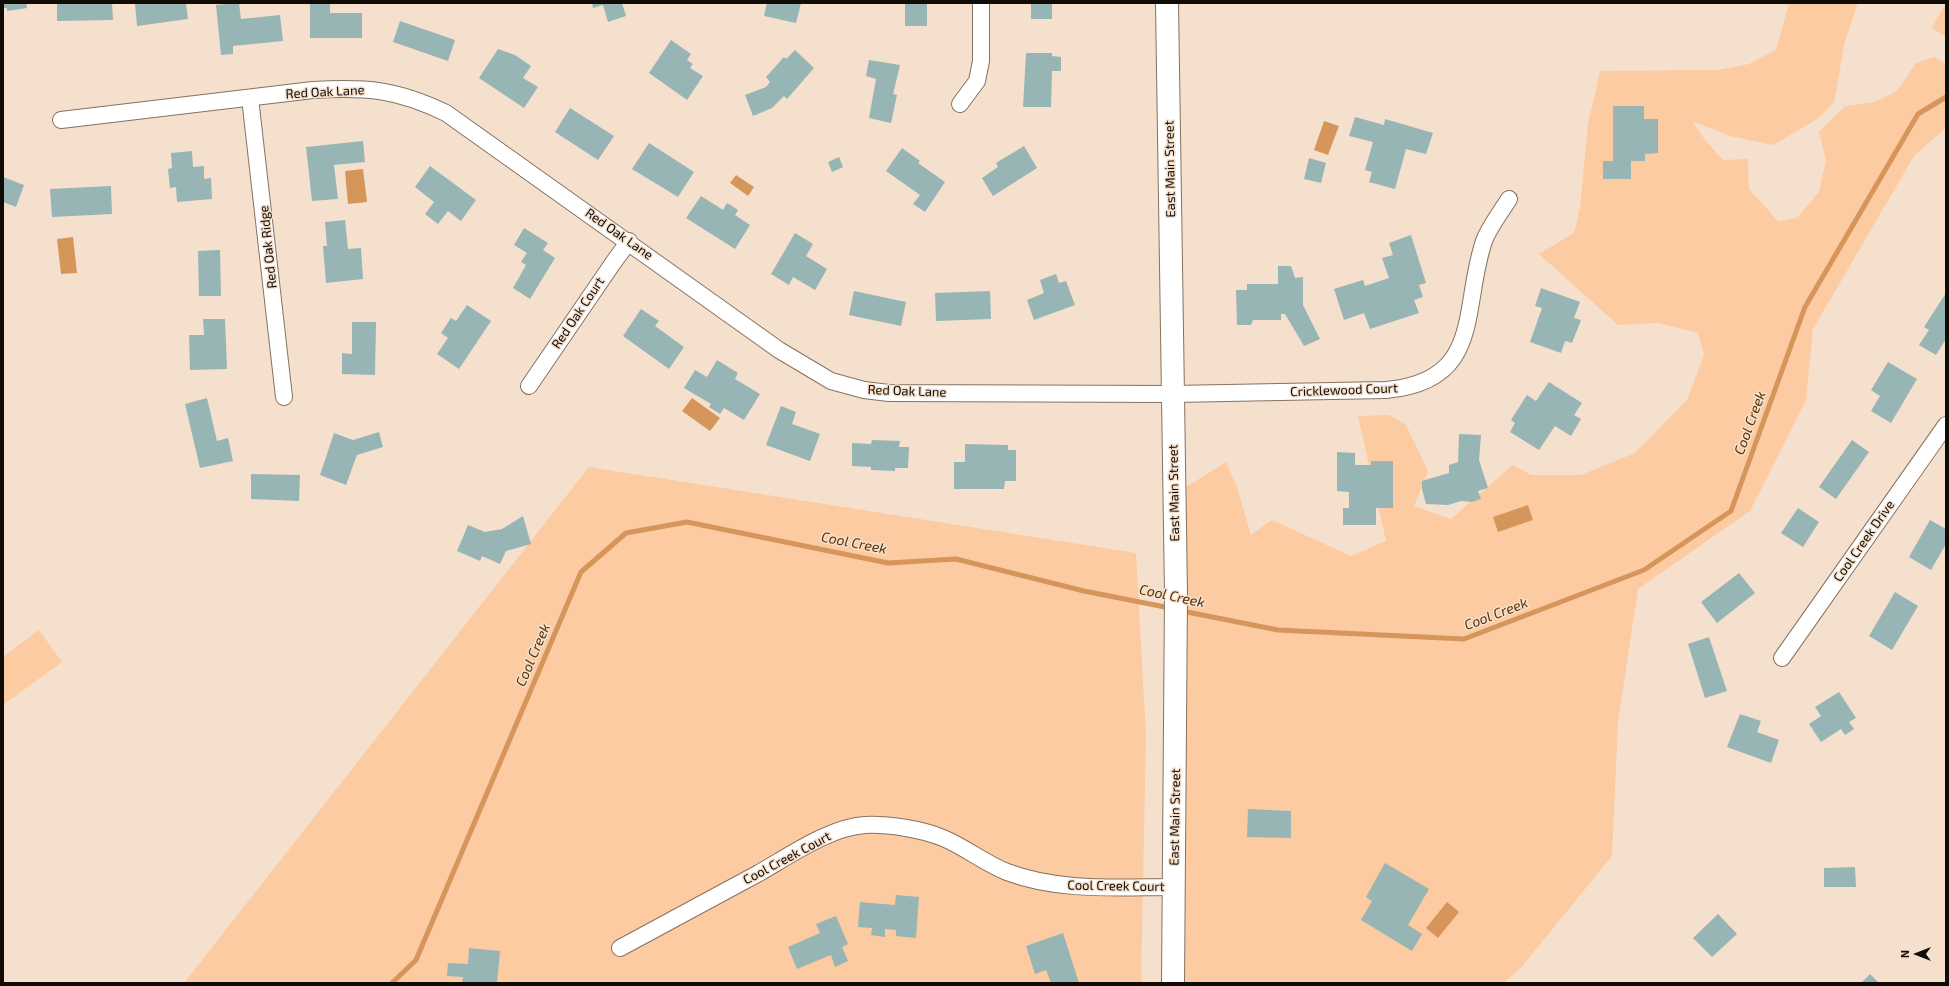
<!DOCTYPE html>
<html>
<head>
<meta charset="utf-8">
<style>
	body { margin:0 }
	#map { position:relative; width:1949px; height:986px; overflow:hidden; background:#f5e0ce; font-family:"Exo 2",sans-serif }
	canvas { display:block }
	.frame { position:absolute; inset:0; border:4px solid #110b05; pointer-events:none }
	.north { position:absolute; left:1897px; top:934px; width:40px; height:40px; -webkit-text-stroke:3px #f5e0ce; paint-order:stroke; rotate:270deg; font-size:11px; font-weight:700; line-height:16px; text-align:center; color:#110b05 }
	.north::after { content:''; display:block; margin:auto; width:14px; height:18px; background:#110b05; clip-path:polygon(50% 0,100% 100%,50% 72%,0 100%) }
</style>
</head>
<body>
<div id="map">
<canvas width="1949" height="986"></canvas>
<div class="frame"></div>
<div class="north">N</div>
</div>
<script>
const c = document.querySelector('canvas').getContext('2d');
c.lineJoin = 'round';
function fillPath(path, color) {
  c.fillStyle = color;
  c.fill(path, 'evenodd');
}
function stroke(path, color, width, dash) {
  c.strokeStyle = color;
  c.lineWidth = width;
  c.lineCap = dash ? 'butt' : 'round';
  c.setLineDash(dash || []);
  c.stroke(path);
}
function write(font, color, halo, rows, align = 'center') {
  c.font = font + ' "Exo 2",sans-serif';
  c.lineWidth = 3;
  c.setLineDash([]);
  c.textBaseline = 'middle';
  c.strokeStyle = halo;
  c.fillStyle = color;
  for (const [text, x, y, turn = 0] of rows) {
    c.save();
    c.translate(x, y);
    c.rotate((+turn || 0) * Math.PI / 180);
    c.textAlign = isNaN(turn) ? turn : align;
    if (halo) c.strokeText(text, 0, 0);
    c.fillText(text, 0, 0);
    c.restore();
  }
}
const green = new Path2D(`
	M1789 3H1858L1845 41 1834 102 1817 119 1773 145 1730 136 1692 121 1705 140 1723 160 1748 159 1749 189 1778 221 1797 218 1819 192 1826 160 1819 132 1845 106 1875 102 1897 91 1916 63 1934 57 1946 64V128L1914 156 1813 329 1806 400 1750 511 1638 589 1618 723 1612 856 1519 970 1503 983H1184L1183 489 1226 462 1237 487 1251 535 1272 520 1351 556 1386 541 1358 416 1389 415 1406 425 1428 471 1414 506 1451 519 1513 465 1531 475H1581L1635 453 1687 400 1704 355 1698 333 1658 323 1618 325 1539 254 1574 233 1580 208 1588 124 1600 71 1718 70 1749 64 1776 50Z
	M1946 3V37L1932 28Z
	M589 467 1136 553 1146 735 1141 983H184Z
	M39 630 62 662 3 705V657Z`);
const water = new Path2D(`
	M1324 121 1339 126 1328 155 1314 150Z
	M363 169 367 202 348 204 345 171Z
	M736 175 754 187 748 196 730 183Z
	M73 237 77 273 61 274 57 239Z
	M692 398 720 418 710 431 682 411Z
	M1528 505 1533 520 1498 532 1493 517Z
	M1447 902 1459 912 1438 938 1426 928Z`);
const stream = new Path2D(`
	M1182 611 1278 630 1464 639 1644 570 1731 511 1805 307 1918 114 1946 97
	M392 983 416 960 581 572 626 533 687 522 888 563 956 559 1084 591 1170 608`);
const building = new Path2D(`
	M3 3H26L27 8 7 11V8H3Z
	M57 3H112L113 20 57 21Z
	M135 3H186L188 19 137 26Z
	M239 3 241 19 280 15 283 41 233 46V54L221 55 216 5Z
	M310 3H330V13H362V38H310Z
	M592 3H622L626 16 608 22 603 5 593 8Z
	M767 3H801L796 23 764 16Z
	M905 3H927V26H905Z
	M1031 3H1052V19H1031Z
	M400 21 455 40 448 61 393 42Z
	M671 40 691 54 687 60 693 64 690 68 703 76 687 100 649 73Z
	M498 49 515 55 531 66 523 78 538 87 524 108 479 78Z
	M795 50 814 68 787 99 784 96 772 108 753 116 745 95 766 87 770 82 766 77 784 57 786 59Z
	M1026 53H1052V56L1061 57V71H1052L1051 107H1023Z
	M869 60 900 65 893 94 897 95 891 123 869 118 876 79 866 76Z
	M1613 106H1644V119H1658V153L1645 154V161H1631V179H1603V161H1613Z
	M570 108 614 136 598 160 555 132Z
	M1355 117 1384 125 1385 119 1433 133 1426 154 1406 149 1395 189 1369 182 1372 172 1365 170 1373 142 1349 136Z
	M363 141 365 162 334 165 338 199 312 201 306 147Z
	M649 143 694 172 678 197 632 169Z
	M1024 146 1037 168 993 196 982 178 998 167 996 163Z
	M902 148 920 161 918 163 945 182 925 212 913 204 920 195 886 171Z
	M192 151 193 167 204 166V179L211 178 212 199 177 202 176 187 170 188 168 169 172 168 171 153Z
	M839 157 843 167 832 172 828 162Z
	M1309 158 1326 163 1321 183 1304 179Z
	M430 166 476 200 461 221 448 211 438 224 425 214 434 202 415 187Z
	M3 177 24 185 16 207 3 202Z
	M111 186 112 214 52 217 50 189Z
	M701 196 723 210 727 203 738 210 735 215 750 225 735 249 686 218Z
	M345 220 348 249 361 248 363 279 326 283 323 246H327L325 222Z
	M524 228 548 243 543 250 555 258 530 299 513 288 526 265 521 262 527 253 514 245Z
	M795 233 813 244 806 256 827 269 815 290 793 277 789 285 771 274Z
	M1411 235 1426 283 1419 285 1423 297 1414 300 1419 313 1370 329 1364 313 1344 320 1334 289 1363 280 1365 286 1389 278 1382 258 1393 255 1389 243Z
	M220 250 221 296H199L198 251Z
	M1278 266H1291L1295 278 1303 277V305L1320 339 1304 346 1285 314H1281V320H1253L1251 325H1237L1236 290H1247V284H1278Z
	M1056 274 1059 283 1066 281 1075 305 1034 320 1027 300 1044 293 1040 280Z
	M1541 288 1580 302 1574 318 1581 320 1572 343 1565 341 1561 353 1530 342 1542 308 1535 306Z
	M854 291 906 302 901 326 849 315Z
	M990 291 991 319 936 321 935 293Z
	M1946 293V339L1936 355 1919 345 1929 330 1924 327Z
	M467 305 491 321 459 369 437 354 448 338 441 333 451 318 456 321Z
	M641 309 659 321 655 326 684 347 669 369 623 336Z
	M203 319H225L227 369 190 370 189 335H204Z
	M352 322H376L375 375 342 374V353L352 354Z
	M717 360 738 373 735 379 760 394 744 420 724 408 720 414 709 407 711 404 684 388 695 370 707 377Z
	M1888 362 1917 379 1891 423 1871 411 1880 396 1871 390Z
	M1549 382 1582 403 1574 415 1581 419 1571 436 1555 426 1539 450 1510 432 1515 423 1511 420 1527 395 1536 401Z
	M207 398 217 441 228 438 233 461 200 468 185 404Z
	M781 406 796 412 792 424 820 434 810 461 766 445Z
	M379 432 383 447 357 455 346 485 320 475 334 433 353 440Z
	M1459 434 1481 435 1479 460 1488 488 1478 491 1481 499 1472 502 1461 501 1448 505 1426 504 1422 489V481L1449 473V465L1458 462Z
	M872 440 900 441 899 447H909L908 468H895V471L871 470V467L852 466V443L871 444Z
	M1852 440 1869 452 1836 499 1819 487Z
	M965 444 1008 445V450H1016V481H1005L1004 489H954V462H965Z
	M1337 452 1355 453V465H1371V461H1393V508H1376V525H1343V508H1349V492L1337 491Z
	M251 474 300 475 299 501 251 499Z
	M1798 508 1819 522 1803 547 1781 533Z
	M523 516 531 544 506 551 500 564 482 556 480 561 457 551 468 525 485 532 502 529Z
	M1930 520 1946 529V544L1931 570 1909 557Z
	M1739 573 1755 593 1717 623 1701 602Z
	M1895 592 1918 606 1892 650 1869 636Z
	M1709 637 1727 691 1705 698 1688 644Z
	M1839 692 1856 718 1849 722 1854 729 1845 735 1841 729 1821 742 1809 724 1821 716 1815 707Z
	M1740 714 1761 721 1757 732 1779 740 1771 763 1727 747Z
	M1248 809 1291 811V838L1247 837Z
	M1385 863 1429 889 1408 925 1422 934 1412 951 1361 920 1372 901 1366 897Z
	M1855 867 1856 887H1824V868Z
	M896 895 919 897 916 938 896 936V930L885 929V937L871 935 872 928 858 927 860 902 895 905Z
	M1718 914 1737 934 1712 957 1693 938Z
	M836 916 848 944 842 947 848 961 835 967 831 955 797 969 788 947 820 933 816 924Z
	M1063 933 1079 983H1051L1046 970 1035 974 1026 946Z
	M469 948 500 951 497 983H462L463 977 447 976 448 963 468 964Z
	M1870 974 1879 983H1861Z`);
const street = new Path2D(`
	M250 98 284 397
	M960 104 977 81 981 61V3
	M61 120 313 90C367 87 396 89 446 113L779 350 831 381 864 390 889 393 1173 394 1386 390C1484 381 1461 309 1484 241 1489 227 1501 212 1509 199
	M529 386 613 263 629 241
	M1782 658 1946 425
	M620 948C667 923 713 898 759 873 789 856 830 827 865 825 888 824 922 829 943 838 965 847 984 863 1007 872 1060 892 1118 887 1174 887`);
const secondary = new Path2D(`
	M1167 3 1176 594 1173 983`);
const streetNames = [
	["Red Oak Lane",325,92,-3],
	["East Main Street",1170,169,-91],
	["Red Oak Lane",619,234,35],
	["Red Oak Ridge",268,247,-96],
	["Red Oak Court",578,313,-56],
	["Cricklewood Court",1344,390,-2],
	["Red Oak Lane",907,391,2],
	["East Main Street",1174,493,-91],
	["Cool Creek Drive",1864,541,-55],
	["East Main Street",1175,817,-89],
	["Cool Creek Court",787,858,-28],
	["Cool Creek Court",1116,886,1]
];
const waterNames = [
	["Cool Creek",1750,423,-70],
	["Cool Creek",854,543,11],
	["Cool Creek",1172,596,12],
	["Cool Creek",1496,614,-21],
	["Cool Creek",533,655,-67]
];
fillPath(green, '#fccba1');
fillPath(water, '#d6955a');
stroke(stream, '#d6955a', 5);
fillPath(building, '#97b5b4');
stroke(street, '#847262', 18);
stroke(secondary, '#847262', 24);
stroke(street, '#fff', 16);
stroke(secondary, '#fff', 22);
write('13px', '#110b05', '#f5e0ce', streetNames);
write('italic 14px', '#5b3100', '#f5e0ce', waterNames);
</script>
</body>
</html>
